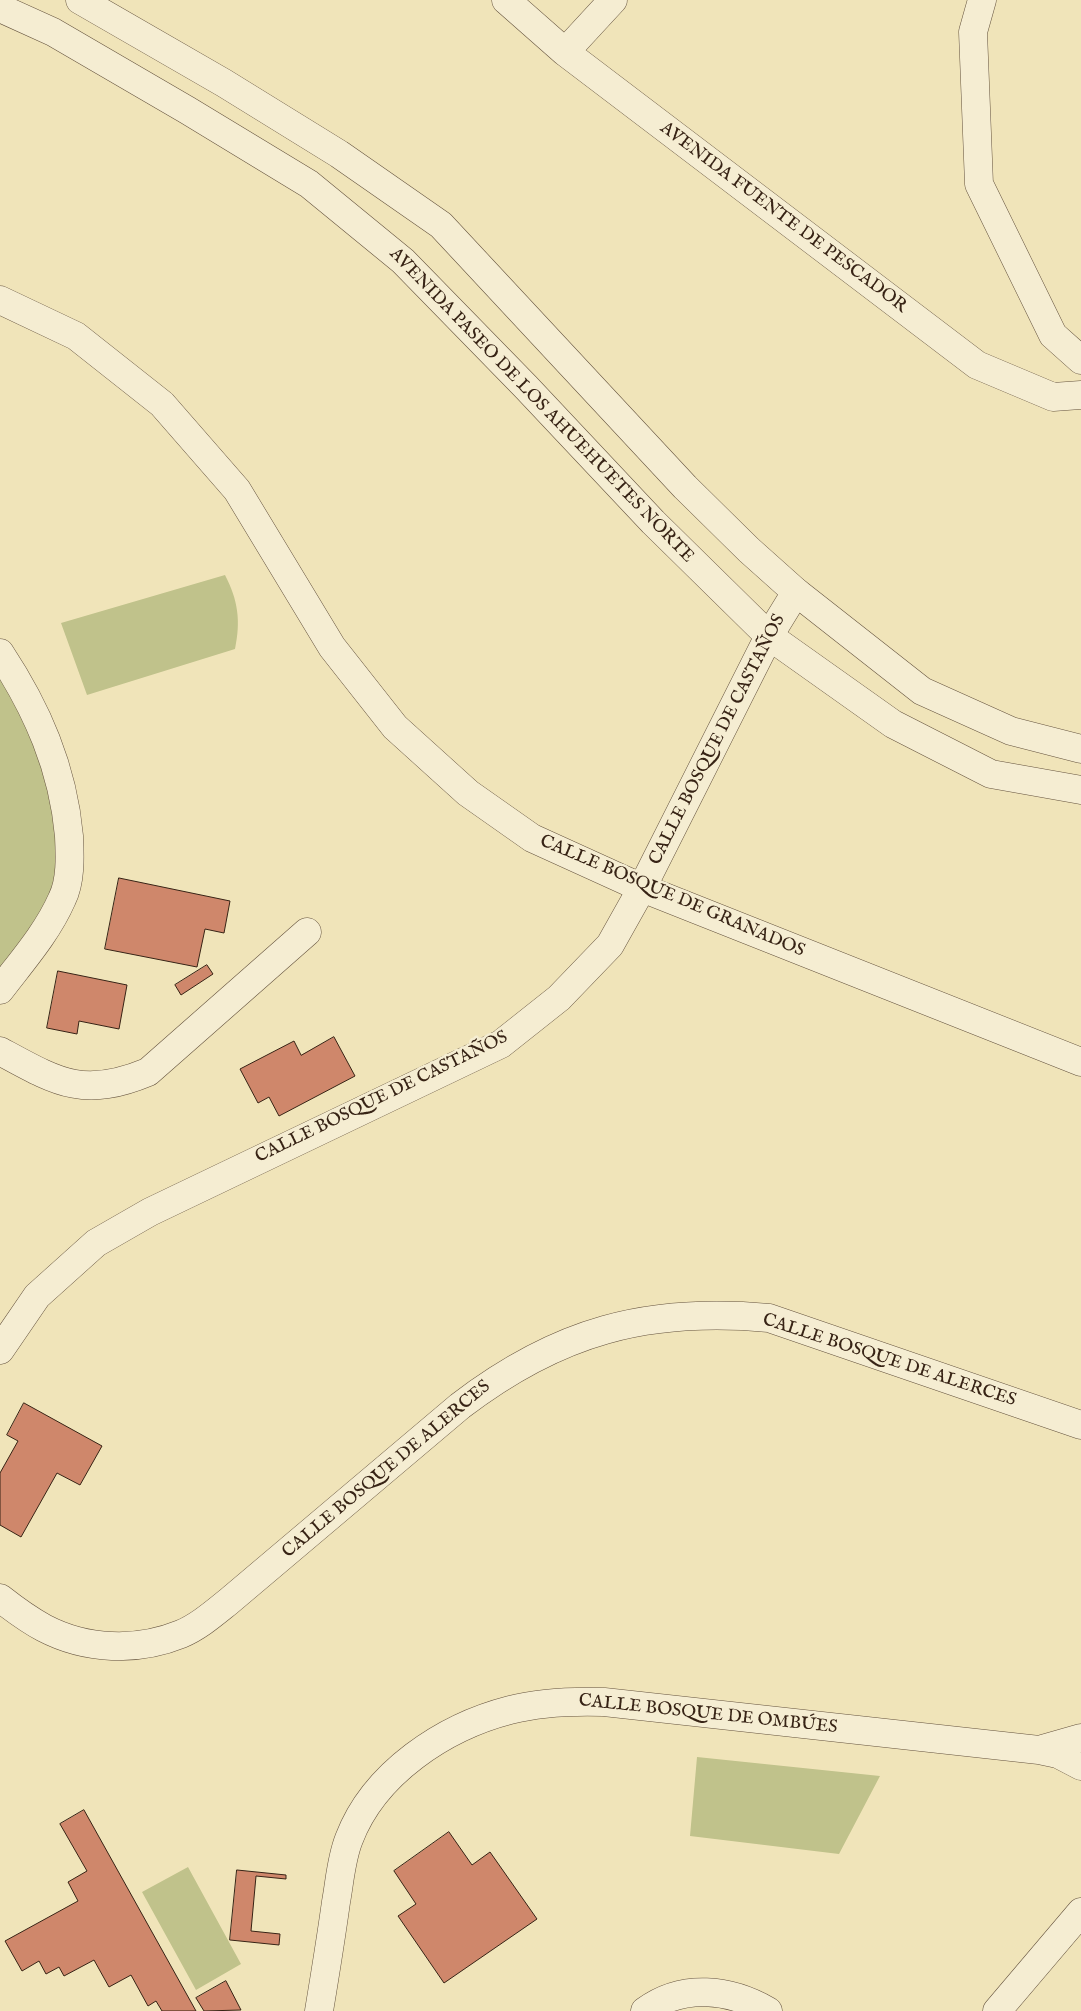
<!DOCTYPE html>
<html>
<head>
<meta charset="utf-8">
<style>
	body { margin:0 }
	canvas { display:block; background:#f0e4b9 }
</style>
</head>
<body>
<canvas width="1081" height="2011"></canvas>
<script>
const c = document.querySelector('canvas').getContext('2d');
c.lineJoin = 'round';
function fillPath(path, color) {
  c.fillStyle = color;
  c.fill(path, 'evenodd');
}
function stroke(path, color, width, dash) {
  c.strokeStyle = color;
  c.lineWidth = width;
  c.lineCap = dash ? 'butt' : 'round';
  c.setLineDash(dash || []);
  c.stroke(path);
}
function write(font, color, halo, rows, align = 'center') {
  c.font = font + ' "IM FELL English",serif';
  c.lineWidth = 5;
  c.setLineDash([]);
  c.textBaseline = 'middle';
  c.strokeStyle = halo;
  c.fillStyle = color;
  for (const [text, x, y, turn = 0] of rows) {
    c.save();
    c.translate(x, y);
    c.rotate((+turn || 0) * Math.PI / 180);
    c.textAlign = isNaN(turn) ? turn : align;
    if (halo) c.strokeText(text, 0, 0);
    c.fillText(text, 0, 0);
    c.restore();
  }
}
const green = new Path2D(`
	M225 575C238 600 241 621 235 649L87 695 61 623Z
	M0 677C9 692 20 707 26 723 47 773 70 839 51 893 41 921 17 946 0 969Z
	M697 1757 880 1776 839 1854 690 1836Z
	M188 1867 241 1964 196 1990 142 1892Z`);
const building = new Path2D(`
	M119 878 230 901 224 933 205 929 197 967 105 949Z
	M207 965 213 974 181 995 175 985Z
	M58 971 127 985 119 1029 79 1021 77 1034 47 1028Z
	M334 1037 355 1076 279 1116 269 1097 258 1103 240 1069 294 1041 301 1055Z
	M24 1403 102 1446 80 1485 57 1473 21 1537 0 1525V1473L18 1441 7 1435Z
	M84 1810 196 2011H162L156 2001 148 2006 131 1975 109 1987 94 1960 64 1976 59 1967 46 1974 39 1961 22 1971 5 1941 78 1901 68 1882 87 1871 60 1824Z
	M449 1832 472 1865 490 1852 537 1919 444 1983 398 1916 416 1904 394 1871Z
	M237 1870 286 1875V1879L256 1876 251 1931 280 1934 279 1945 230 1940Z
	M226 1981 241 2010 204 2011 196 1998Z`);
const minor = new Path2D(`
	M506 0 565 52 977 365 1053 397 1081 395
	M982 0 973 32 979 184 1053 335 1081 360
	M565 52 613 0
	M0 300 76 336 162 404 237 490 332 647 395 727 468 793 532 838 642 888 1081 1062
	M0 653C37 709 63 768 69 836 70 856 71 881 62 899 47 933 22 961 0 990
	M0 1051C57 1082 83 1099 148 1072L307 932
	M0 1350 37 1296 96 1243 150 1212 501 1044 559 998 610 945 642 888 769 636 796 592
	M0 1598C14 1609 29 1620 44 1628 86 1650 137 1652 181 1634 198 1627 213 1614 228 1602L460 1406C558 1331 647 1307 769 1318L1081 1425
	M1039 1750 1081 1738
	M319 2011C325 1975 331 1938 336 1902 340 1880 341 1859 349 1839 374 1773 444 1727 510 1710 541 1702 572 1701 604 1702L1039 1750 1058 1754 1081 1766
	M645 2011C683 1983 730 1989 768 2011
	M997 2011 1081 1912`);
const tertiary = new Path2D(`
	M80 0 224 83 339 154 441 225 685 487 749 550 796 592 922 691 1011 731 1081 749
	M0 8 53 32 187 110 309 184 403 261 526 387 653 522 769 636 893 724 991 774 1081 790`);
const streetNames = [
	["AVENIDA FUENTE DE PESCADOR",783,218,37],
	["AVENIDA PASEO DE LOS AHUEHUETES NORTE",541,406,46],
	["CALLE BOSQUE DE CASTAÑOS",718,740,-63],
	["CALLE BOSQUE DE GRANADOS",672,897,23],
	["CALLE BOSQUE DE CASTAÑOS",382,1098,-26],
	["CALLE BOSQUE DE ALERCES",889,1361,18],
	["CALLE BOSQUE DE ALERCES",387,1470,-40],
	["CALLE BOSQUE DE OMBÚES",708,1715,6]
];
fillPath(green, '#c0c28b');
fillPath(building, '#cf876b');
stroke(building, '#372315', 1);
stroke(minor, '#65533e', 29);
stroke(tertiary, '#65533e', 29);
stroke(minor, '#f5edd2', 28);
stroke(tertiary, '#f5edd2', 28);
write('18px', '#372315', '#f5edd2', streetNames);
</script>
</body>
</html>
